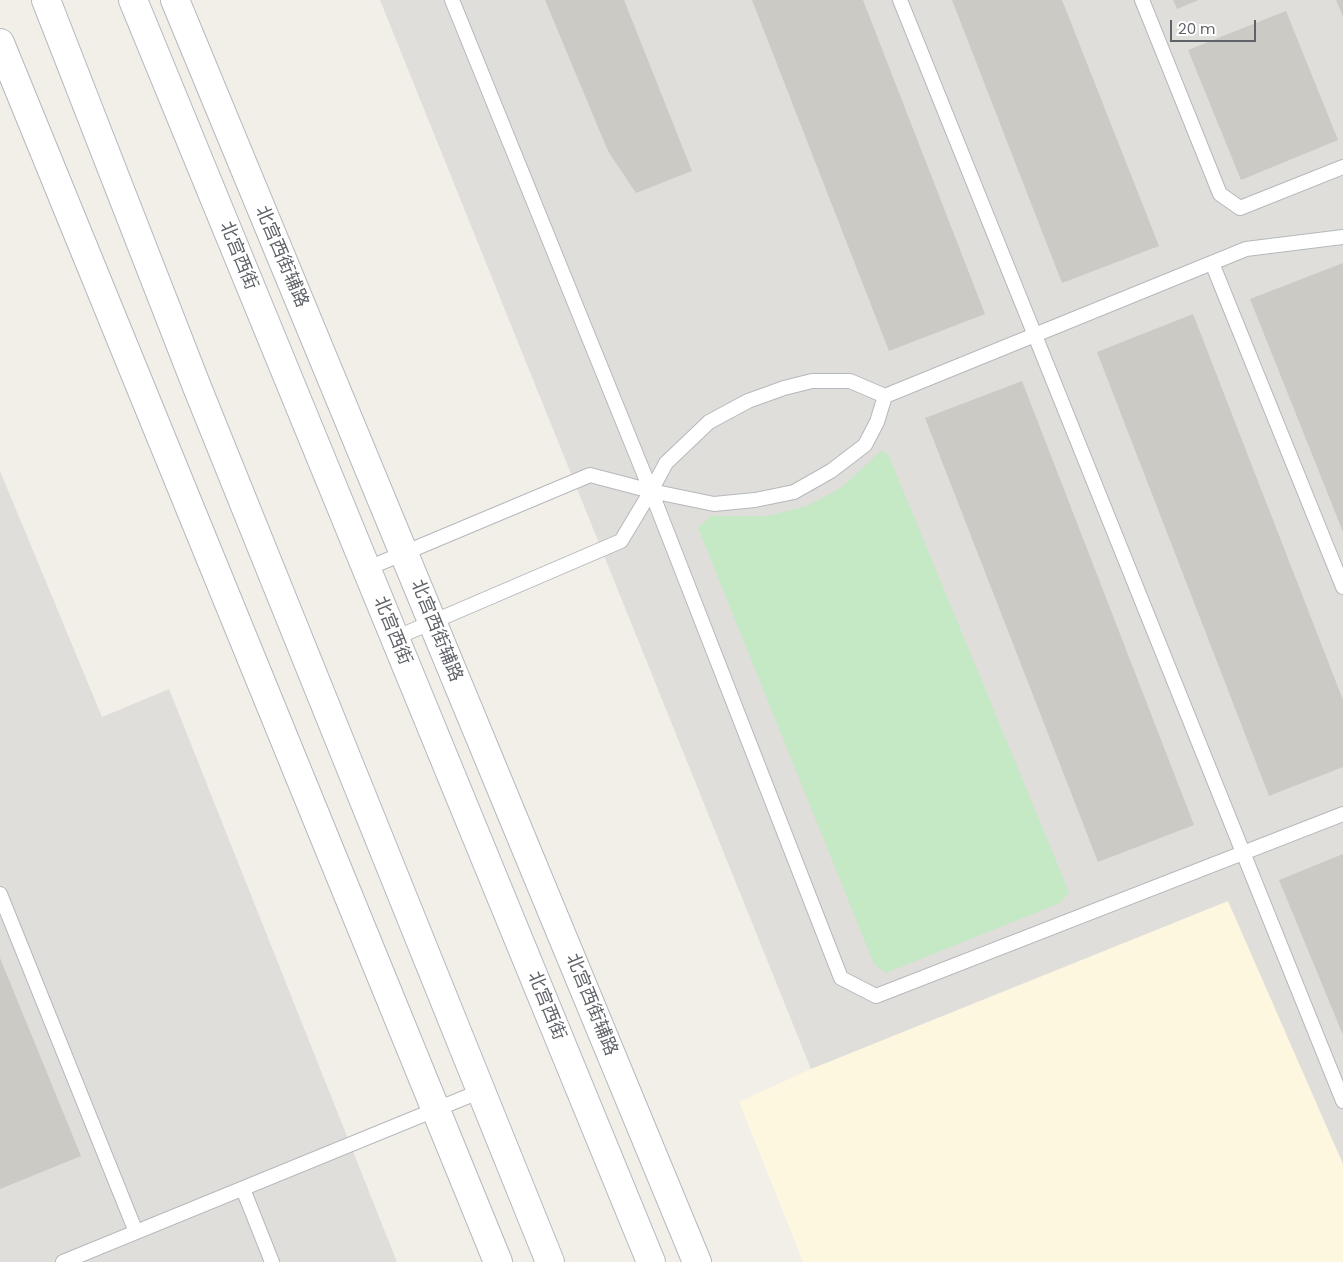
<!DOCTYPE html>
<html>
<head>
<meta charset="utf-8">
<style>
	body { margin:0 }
	#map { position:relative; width:1343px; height:1262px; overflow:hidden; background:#f1efe8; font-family:Poppins,sans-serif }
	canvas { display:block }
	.scale { position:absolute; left:1170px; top:20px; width:86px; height:22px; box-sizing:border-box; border:2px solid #5f6368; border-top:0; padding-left:6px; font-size:15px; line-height:18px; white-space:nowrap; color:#5f6368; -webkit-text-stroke:4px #fff; paint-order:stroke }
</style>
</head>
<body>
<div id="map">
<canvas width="1343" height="1262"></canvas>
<div class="scale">20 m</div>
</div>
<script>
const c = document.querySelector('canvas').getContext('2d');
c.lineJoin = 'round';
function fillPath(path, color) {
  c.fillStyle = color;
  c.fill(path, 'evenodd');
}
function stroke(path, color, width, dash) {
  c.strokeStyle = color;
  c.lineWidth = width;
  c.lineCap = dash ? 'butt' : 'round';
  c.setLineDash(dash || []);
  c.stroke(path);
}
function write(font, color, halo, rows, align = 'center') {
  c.font = font + ' Poppins,"Noto Sans SC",sans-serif';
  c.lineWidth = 4;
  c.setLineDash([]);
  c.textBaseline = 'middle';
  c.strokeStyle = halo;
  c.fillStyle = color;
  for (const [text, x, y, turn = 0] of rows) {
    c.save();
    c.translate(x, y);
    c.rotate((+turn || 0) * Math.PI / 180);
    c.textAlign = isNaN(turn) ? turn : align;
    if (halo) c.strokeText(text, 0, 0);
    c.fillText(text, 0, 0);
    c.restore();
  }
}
const commercial = new Path2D(`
	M1228 901 1343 1164V1262H803L739 1102 811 1069Z`);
const industrial = new Path2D(`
	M380 0H1343V1164L1228 901 811 1069Z
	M0 471 102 717 169 689 397 1262H0Z`);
const green = new Path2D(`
	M881 451 888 454 1069 892 1060 903 886 973 874 964 698 528 711 516H768L807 506 842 487Z`);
const building = new Path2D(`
	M545 0H624L692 171 636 193 608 151Z
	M752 0H863L985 314 889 351Z
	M952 0H1062L1159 246 1062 283Z
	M1173 0H1199L1177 9Z
	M1336 0H1343V17Z
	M1286 11 1338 140 1241 180 1188 50Z
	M1343 263V532L1250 299Z
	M1193 314 1343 700V767L1269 796 1097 352Z
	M1022 381 1194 825 1098 862 925 418Z
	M1343 854V1035L1279 880Z
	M0 958 81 1156 0 1189Z`);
const service = new Path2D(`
	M452 0 651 491 841 978 876 996 1343 814
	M900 0 1343 1101
	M1142 0 1220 194 1240 208 1343 167
	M1212 263 1343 587
	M885 396 877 422 865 445 831 471 794 492 755 500 714 504 651 491 666 463 709 422 748 401 784 388 812 381H850L885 396 1246 249 1343 237
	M366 569 590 475 651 491 621 541 395 638
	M0 894 136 1232
	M243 1189 272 1262
	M63 1262 481 1091`);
const tertiary = new Path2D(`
	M175 0 697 1262
	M0 43 498 1262`);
const secondary = new Path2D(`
	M46 0 197 387 550 1262
	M133 0 651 1262`);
const streetNames = [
	["北宫西街",238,256,68],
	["北宫西街辅路",281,257,67],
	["北宫西街",392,631,68],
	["北宫西街辅路",436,631,68],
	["北宫西街辅路",591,1005,68],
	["北宫西街",546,1006,68]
];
fillPath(commercial, '#fef7e0');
fillPath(industrial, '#e0deda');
fillPath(green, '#c5e8c5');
fillPath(building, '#cccac5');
stroke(service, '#b5b8bc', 16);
stroke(tertiary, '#b5b8bc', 30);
stroke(secondary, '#b6babf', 30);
stroke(service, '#fff', 14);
stroke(tertiary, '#fff', 28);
stroke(secondary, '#fff', 28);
write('18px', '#5f6368', '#fff', streetNames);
</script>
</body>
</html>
